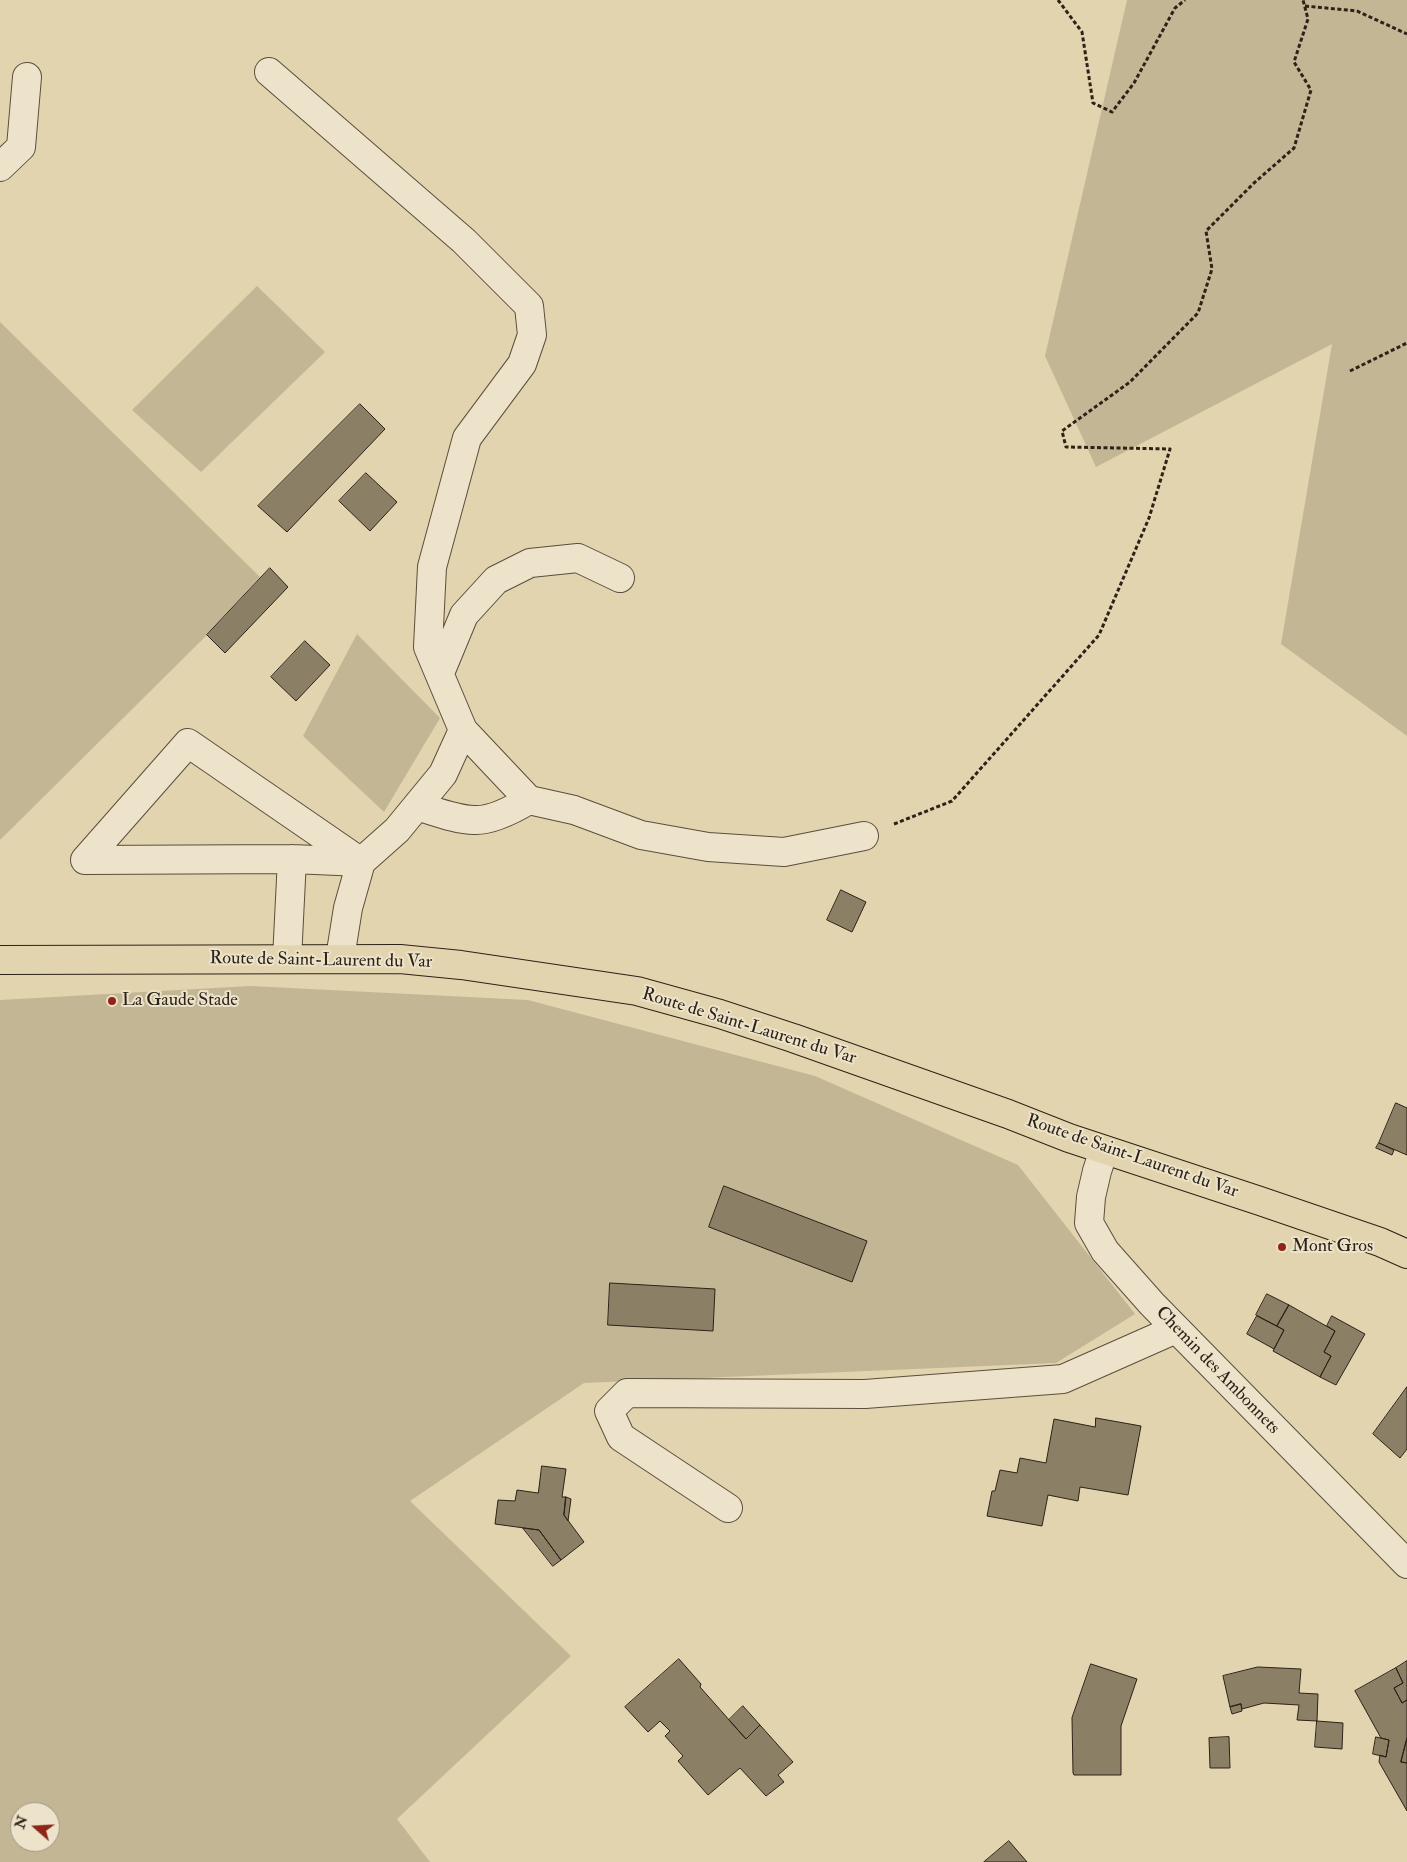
<!DOCTYPE html>
<html>
<head>
<meta charset="utf-8">
<style>
	body { margin:0 }
	#map { position:relative; width:1407px; height:1862px; overflow:hidden; background:#e2d4ae; font-family:"IM FELL Double Pica",serif }
	canvas { display:block }
	.north { position:absolute; left:10px; top:1802px; width:50px; height:50px; box-sizing:border-box; background:#ece3ca; border:1px solid #9f9683; border-radius:50%; rotate:289deg; font-size:14px; font-weight:700; line-height:20px; text-align:center; color:#2c2218 }
	.north::after { content:''; display:block; margin:auto; width:18px; height:22px; background:#8f2418; clip-path:polygon(50% 0,100% 100%,50% 72%,0 100%) }
</style>
</head>
<body>
<div id="map">
<canvas width="1407" height="1862"></canvas>
<div class="north">N</div>
</div>
<script>
const c = document.querySelector('canvas').getContext('2d');
c.lineJoin = 'round';
function fillPath(path, color) {
  c.fillStyle = color;
  c.fill(path, 'evenodd');
}
function stroke(path, color, width, dash) {
  c.strokeStyle = color;
  c.lineWidth = width;
  c.lineCap = dash ? 'butt' : 'round';
  c.setLineDash(dash || []);
  c.stroke(path);
}
function write(font, color, halo, rows, align = 'center') {
  c.font = font + ' "IM FELL Double Pica",serif';
  c.lineWidth = 4;
  c.setLineDash([]);
  c.textBaseline = 'middle';
  c.strokeStyle = halo;
  c.fillStyle = color;
  for (const [text, x, y, turn = 0] of rows) {
    c.save();
    c.translate(x, y);
    c.rotate((+turn || 0) * Math.PI / 180);
    c.textAlign = isNaN(turn) ? turn : align;
    if (halo) c.strokeText(text, 0, 0);
    c.fillText(text, 0, 0);
    c.restore();
  }
}
const green = new Path2D(`
	M1127 0H1407V736L1281 644 1332 344 1096 467 1045 356Z
	M257 286 325 352 201 472 132 410Z
	M0 322 260 577 207 635 0 840Z
	M357 634 440 718 384 812 303 736Z
	M250 986 528 1000 815 1076 1018 1165 1135 1314 1056 1363 584 1383 410 1501 571 1656 397 1819 430 1862H0V1000ZM20 1812H50V1842H20Z`);
const building = new Path2D(`
	M360 404 385 429 287 532 258 506Z
	M366 473 397 502 370 531 339 501Z
	M270 568 288 587 225 653 207 635Z
	M305 641 330 665 296 701 271 677Z
	M841 890 866 902 852 932 827 920Z
	M1396 1103 1407 1108V1155L1379 1143Z
	M1379 1143 1394 1150 1392 1155 1376 1148Z
	M724 1186 867 1241 852 1282 709 1227Z
	M610 1283 715 1289 713 1331 608 1325Z
	M1267 1294 1289 1305 1277 1326 1256 1315Z
	M1289 1305 1335 1331 1324 1352 1331 1356 1320 1377 1273 1351 1284 1330 1277 1326Z
	M1257 1316 1284 1330 1274 1349 1247 1334Z
	M1332 1316 1365 1334 1336 1385 1320 1377 1331 1356 1324 1352 1335 1331 1327 1326Z
	M1407 1387V1449L1400 1458 1373 1434Z
	M1096 1418 1141 1426 1128 1495 1080 1487 1078 1501 1048 1495 1042 1526 987 1516 992 1491H995L1000 1470 1017 1473 1020 1458 1046 1463 1054 1419 1095 1427Z
	M542 1466 566 1469 562 1497H566L564 1515 584 1542 561 1560 539 1530 495 1524 498 1500 515 1501 517 1490 538 1493Z
	M566 1497 571 1499 568 1521 564 1515Z
	M523 1528 539 1530 561 1560 553 1566Z
	M679 1659 701 1684 700 1687 746 1739 760 1725 793 1762 778 1775 784 1782 766 1796 740 1768 708 1795 678 1761 683 1756 665 1736 670 1731 660 1721 648 1732 625 1707Z
	M1407 1661V1700L1402 1703 1394 1688 1403 1683 1396 1668Z
	M1091 1664 1137 1679 1121 1726V1775H1074L1073 1773 1072 1718Z
	M1258 1667 1301 1669 1299 1693 1318 1694 1317 1721 1297 1720 1299 1705 1264 1703 1242 1709 1241 1704 1230 1707 1223 1676Z
	M1396 1668 1403 1683 1394 1688 1402 1703 1407 1700V1738L1401 1762 1407 1763V1811L1379 1762 1380 1755 1386 1757 1389 1740 1381 1738 1355 1691Z
	M1241 1704 1242 1711 1232 1714 1230 1707Z
	M743 1706 760 1725 746 1739 729 1720Z
	M1317 1721 1343 1723 1342 1749 1315 1747Z
	M1229 1737 1230 1768H1210L1209 1738Z
	M1376 1737 1389 1740 1386 1757 1373 1754Z
	M1407 1738V1763L1401 1762Z
	M1009 1841 1027 1862H984Z`);
const path = new Path2D(`
	M1058 0 1082 32 1093 103 1112 112 1134 83 1175 8 1185 0
	M1305 6 1357 11 1407 34
	M1350 371 1407 343
	M894 824 952 801 1099 635 1149 518 1170 449 1066 447 1062 431 1130 382 1198 313 1212 269 1206 231 1254 183 1294 148 1311 90 1294 62 1308 19 1303 0`);
const minor = new Path2D(`
	M269 72 464 241 529 306 532 335 522 364 467 438 432 567 428 647 463 730 443 774 397 830 361 862 292 859
	M0 167 21 147 27 77
	M440 673 464 615 496 580 530 563 578 558 620 578
	M463 730 529 800 574 810 641 835 708 847 784 852 864 836
	M417 806C434 811 457 820 474 820 492 821 514 809 529 800
	M287 959 292 859 85 860 188 743 361 862 348 908 340 958
	M1104 1150 1097 1171 1091 1197 1089 1223 1105 1251 1152 1304 1407 1564
	M728 1508 621 1437 609 1411 627 1393 865 1394 1063 1379 1176 1329`);
const major = new Path2D(`
	M0 960 400 959 461 965 637 991 720 1014 793 1038 1008 1114 1069 1138 1260 1201 1380 1242 1407 1254`);
const markers = [
	[112,1001,5,"#8f2418"],
	[1282,1247,5,"#8f2418"]
];
const streetNames = [
	["Route de Saint-Laurent du Var",321,961,1],
	["Route de Saint-Laurent du Var",749,1027,17],
	["Route de Saint-Laurent du Var",1132,1157,19],
	["Chemin des Ambonnets",1217,1371,46]
];
const poiNames = [
	["La Gaude Stade",122,1001],
	["Mont Gros",1292,1247]
];
fillPath(green, '#c3b694');
fillPath(building, '#8b7f66');
stroke(building, '#2c2218', 1);
stroke(minor, '#5a4e3e', 30);
stroke(major, '#2c2218', 30);
stroke(path, '#2c2218', 3, [4, 2.5]);
stroke(minor, '#ece3ca', 28);
stroke(major, '#e2d4ae', 28);
for (const [x, y, r, color] of markers) {
  const dot = new Path2D();
  dot.arc(x, y, r, 0, 2 * Math.PI);
  c.fillStyle = color;
  c.fill(dot);
  stroke(dot, '#ece3ca', 2);
}
write('18px', '#2c2218', '#ece3ca', streetNames);
write('18px', '#2c2218', '#ece3ca', poiNames, 'left');
</script>
</body>
</html>
